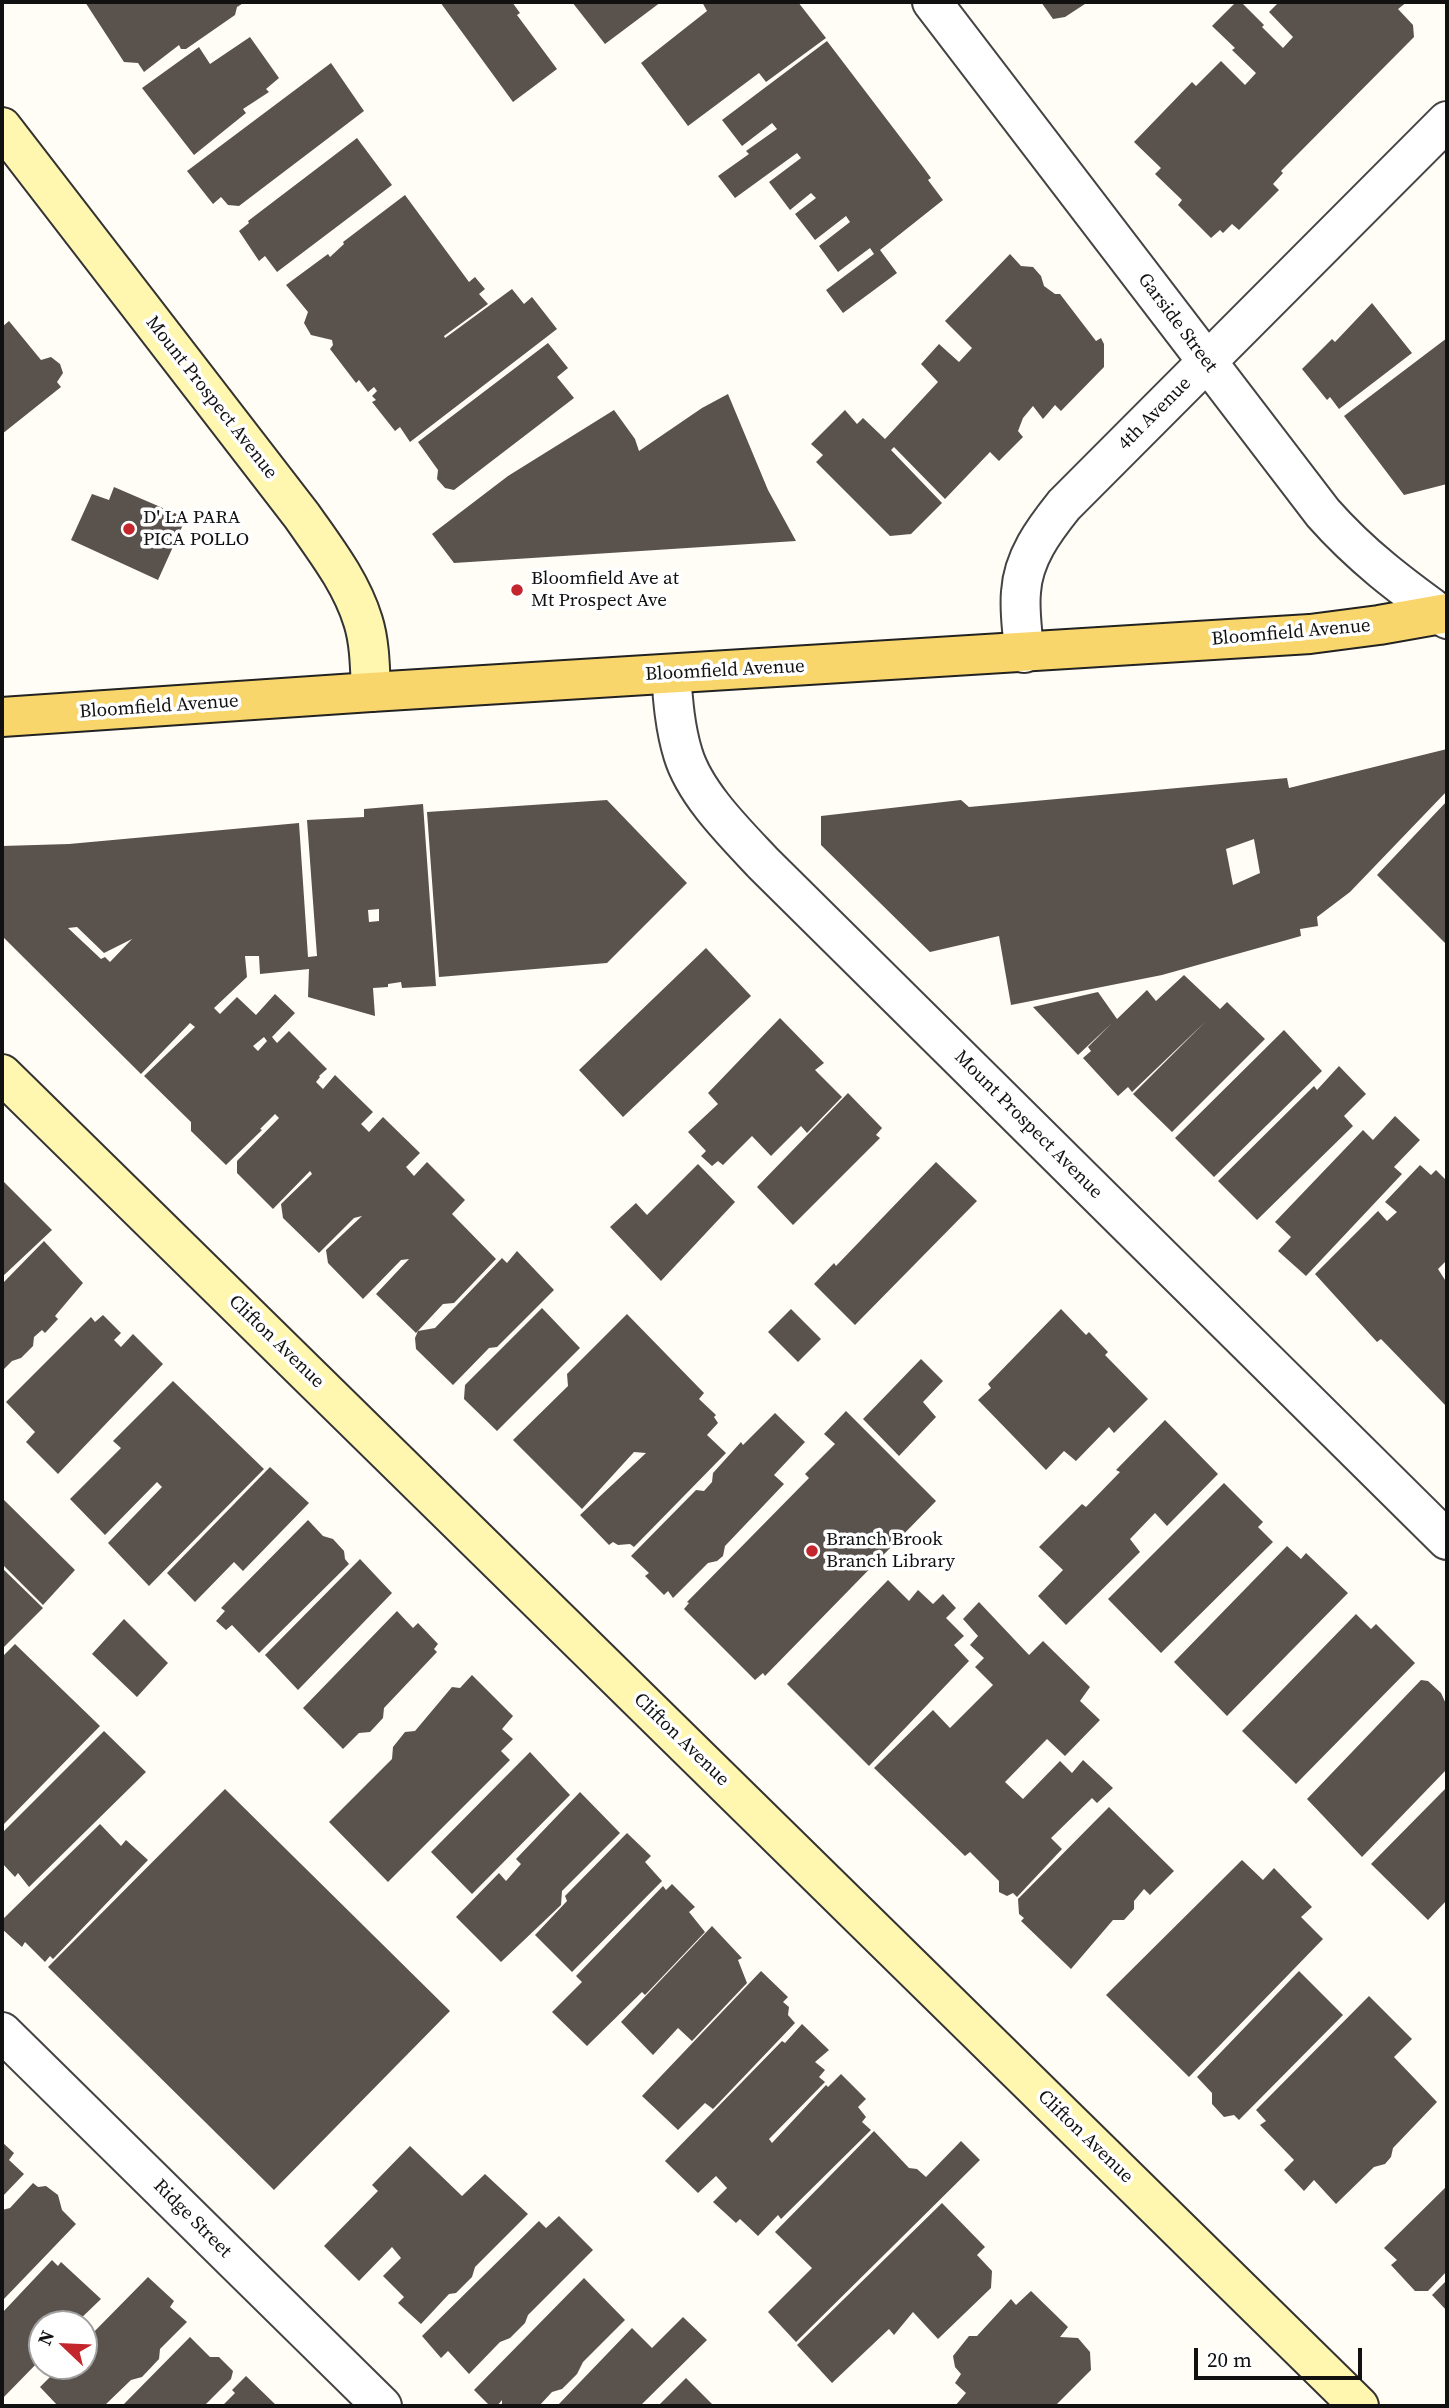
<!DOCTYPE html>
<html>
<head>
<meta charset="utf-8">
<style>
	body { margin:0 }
	#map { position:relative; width:1449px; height:2408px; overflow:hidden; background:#fffdf5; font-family:"Source Serif 4",serif }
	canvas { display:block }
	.frame { position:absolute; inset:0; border:4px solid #111; pointer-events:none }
	.north { position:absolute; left:28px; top:2310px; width:70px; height:70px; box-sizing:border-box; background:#fff; border:2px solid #a0a0a0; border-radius:50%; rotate:293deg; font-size:19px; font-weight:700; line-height:28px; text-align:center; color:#111 }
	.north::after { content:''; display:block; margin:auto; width:24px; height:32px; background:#c4262e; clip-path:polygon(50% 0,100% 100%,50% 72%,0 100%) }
	.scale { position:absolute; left:1194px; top:2348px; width:168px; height:32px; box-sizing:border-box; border:4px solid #111; border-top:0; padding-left:9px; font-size:21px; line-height:24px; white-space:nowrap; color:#111; -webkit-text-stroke:5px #fff; paint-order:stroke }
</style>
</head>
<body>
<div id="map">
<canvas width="1449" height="2408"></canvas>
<div class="frame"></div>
<div class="north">N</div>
<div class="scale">20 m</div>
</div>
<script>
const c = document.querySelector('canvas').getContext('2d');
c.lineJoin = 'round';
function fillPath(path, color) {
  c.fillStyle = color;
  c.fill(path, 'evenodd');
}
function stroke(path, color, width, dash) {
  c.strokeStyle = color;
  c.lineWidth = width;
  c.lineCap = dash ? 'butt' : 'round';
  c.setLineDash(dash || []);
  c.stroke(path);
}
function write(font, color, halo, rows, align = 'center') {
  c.font = font + ' "Source Serif 4",serif';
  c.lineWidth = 7;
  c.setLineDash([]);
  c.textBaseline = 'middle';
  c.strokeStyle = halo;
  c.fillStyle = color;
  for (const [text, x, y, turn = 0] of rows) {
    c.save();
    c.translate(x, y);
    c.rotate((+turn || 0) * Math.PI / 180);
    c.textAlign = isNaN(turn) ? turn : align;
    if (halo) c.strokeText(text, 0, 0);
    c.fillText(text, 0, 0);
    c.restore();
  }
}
const building = new Path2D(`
	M85 2H245L237 7 235 15 186 49H181L179 45 144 72 138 63 124 62Z
	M440 2H512L520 13 517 15 557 69 513 102Z
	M572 2H661L605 44Z
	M702 2H798L826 38 766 82 759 73 688 126 641 63 707 11Z
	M1041 2H1088L1065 17 1053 19Z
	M1236 2H1241L1264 25 1262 27 1283 48 1293 37 1269 12 1279 2H1407L1398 9 1413 25 1414 37 1281 171 1283 173 1273 184 1279 190 1239 230 1232 224 1223 233 1220 230 1211 238 1178 205 1182 200 1155 174 1161 168 1134 142 1192 82 1196 86 1221 61 1245 85 1256 73 1232 50 1235 48 1212 26Z
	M250 37 279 78 266 89 269 92 243 109 246 113 194 155 142 88 199 47 210 64Z
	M827 41 923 167 931 178 928 180 943 200 880 250 897 273 843 313 826 290 874 254 870 248 838 272 819 246 850 222 846 216 815 240 795 214 816 198 811 193 790 210 769 182 801 158 797 153 735 198 718 176 749 154 746 151 777 129 772 123 742 146 722 120Z
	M331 63 364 111 239 206 228 205 221 197 213 204 187 171Z
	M357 138 392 185 277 272 265 256 259 261 239 231 249 223 248 221Z
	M405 195 469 282 475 277 485 289 479 294 488 304 444 336 445 338 512 289 524 304 532 297 557 329 410 442 400 427 395 431 372 402 376 400 372 396 377 391 374 387 368 392 359 380 356 383 330 349 333 345 332 340 311 335 304 323 308 312 286 285 328 254 330 257 344 244 343 242Z
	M1010 254 1021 266 1033 267 1041 276 1044 286 1055 294H1060L1096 341 1101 338 1104 344V367L1061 411 1055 405 1043 419 1033 406 1023 418 1018 431 1023 437 999 461 990 452 945 499 894 447 891 450 942 503 911 534 890 536 816 462 823 455 811 444 845 410 857 424 863 418 885 439 938 382 921 364 939 344 959 362 972 348 945 321Z
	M1372 303 1412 353 1339 409 1330 397 1327 400 1302 369 1332 339 1335 342Z
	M9 321 41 360 51 357 60 364 63 373 57 382 61 387 2 434V327Z
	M1447 338V484L1404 495 1344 416Z
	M548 343 568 368 557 377 574 398 454 490 445 488 437 479 438 470 418 442Z
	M728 394 768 490 796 541 454 563 432 534 508 476 614 410 635 439 639 451 702 408Z
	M114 487 186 518 158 580 71 540 92 494 109 500Z
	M1447 749V791L1350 892 1317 917 1318 926 1300 929 1301 936 1162 975 1011 1005 999 936 930 952 821 845V816L961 800 969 807 1287 778 1289 788ZM1254 839 1260 873 1233 885 1226 849Z
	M607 800 687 883 607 963 439 977 427 812Z
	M1447 801V945L1377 875Z
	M423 804 436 986 402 988 401 982 388 984V987L373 988 375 1016 308 997 309 969 260 974 259 956H245L247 977 214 1008 220 1014 237 997 256 1015 275 994 295 1013 272 1037 277 1043 289 1031 327 1069 319 1076 320 1077 316 1082 323 1089 335 1075 373 1112 361 1124 369 1132 383 1117 420 1153 406 1167 414 1176 427 1162 465 1200 452 1214 496 1259 454 1303 443 1304 416 1333 376 1294 409 1259 401 1260 363 1299 328 1263 326 1250 362 1216 354 1218 319 1253 283 1218 281 1204 312 1174 310 1171 273 1209 237 1173V1161L279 1118 275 1114 260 1129 262 1130 226 1165 191 1131V1122L144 1076 195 1027 190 1023 141 1074 2 936V846L69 844 299 823 308 957 317 956 307 820 364 817V809ZM379 909V921L369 922 368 910ZM77 927 104 953 132 939 110 962 105 957 101 959 68 928ZM264 1037 267 1041 258 1051 253 1046Z
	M706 948 751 996 623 1117 579 1070Z
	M1184 975 1220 1009 1227 1002 1265 1039 1172 1132 1133 1094 1205 1022 1132 1092 1128 1087 1118 1096 1083 1058 1091 1051 1088 1047 1112 1023 1078 1055 1033 1007 1098 992 1117 1019 1147 990 1156 1001Z
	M780 1018 824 1063 815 1070 842 1097 807 1133 801 1126 771 1156 752 1136 723 1165 718 1161 712 1166 701 1156 706 1151 688 1132 718 1104 708 1093Z
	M1284 1030 1322 1071 1214 1177 1175 1138Z
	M1339 1066 1366 1094 1344 1116 1353 1126 1257 1220 1218 1181 1314 1086 1317 1090Z
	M848 1093 882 1128 876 1135 880 1138 793 1225 757 1187Z
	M1395 1116 1420 1140 1394 1167 1402 1174 1306 1276 1278 1251 1291 1237 1275 1222 1363 1130 1373 1140Z
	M936 1162 977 1201 855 1325 814 1284 834 1263 836 1266Z
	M698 1164 735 1202 661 1281 610 1227 636 1203 647 1215Z
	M1420 1165 1431 1175 1436 1170 1447 1181V1260L1438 1269 1447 1283V1407L1381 1339 1377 1342 1315 1274 1378 1211 1387 1221 1397 1212 1385 1202Z
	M2 1180 52 1230 2 1277Z
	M44 1241 83 1283 55 1316 58 1319 45 1333 42 1330 34 1337 33 1346 21 1358 12 1361 2 1371V1284Z
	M517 1251 554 1290 497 1347 489 1348 453 1385 416 1349 415 1338 418 1331 435 1328 502 1258 507 1263Z
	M542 1308 580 1348 497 1431 464 1399 465 1385Z
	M791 1309 821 1339 798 1362 768 1332Z
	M1061 1309 1086 1335 1089 1332 1108 1352 1105 1355 1148 1399 1114 1433 1109 1427 1076 1461 1064 1451 1046 1470 978 1400 991 1388 988 1384Z
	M627 1314 704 1393 699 1399 716 1415 714 1417 718 1423 707 1435 726 1453 634 1547 630 1544 618 1545 613 1542 609 1545 580 1515 646 1453 634 1452 582 1509 513 1440 568 1386 567 1374Z
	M103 1315 121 1333 114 1340 121 1347 133 1334 163 1364 58 1474 26 1442 35 1432 6 1402 91 1317 95 1322Z
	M921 1359 943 1381 923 1402 936 1417 899 1456 863 1419Z
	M173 1381 264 1469 149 1586 108 1543 162 1487 157 1482 105 1535 70 1499 121 1448 113 1441Z
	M846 1411 936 1501 765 1676 763 1673 755 1680 684 1609 689 1603 687 1602 809 1478 805 1474 835 1444 824 1434Z
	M775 1413 805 1442 774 1475 784 1484 725 1546 723 1556 717 1561 708 1563 673 1598 668 1591 664 1595 645 1576 649 1573 631 1556 696 1490 704 1491 712 1482 713 1473 741 1442 743 1445Z
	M1165 1420 1218 1474 1167 1526 1155 1513 1130 1539 1140 1552 1066 1625 1038 1596 1063 1570 1039 1547 1082 1504 1086 1507 1120 1472 1116 1470Z
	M270 1467 309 1503 243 1571 234 1562 195 1602 167 1573Z
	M1224 1483 1263 1522 1258 1527 1273 1542 1161 1653 1108 1599Z
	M2 1498 75 1570 43 1605 2 1564Z
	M308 1520 323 1536 333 1539 344 1551 345 1559 349 1564 259 1653 232 1625 226 1630 216 1621 225 1611 221 1608Z
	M1287 1546 1301 1559 1306 1553 1348 1593 1227 1716 1174 1662Z
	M360 1559 392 1593 298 1690 265 1655Z
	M2 1568 43 1608 2 1649Z
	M888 1580 909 1601 918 1590 933 1604 943 1594 956 1608 946 1618 964 1636 954 1645 969 1661 869 1766 787 1684Z
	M979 1602 1029 1655 1043 1641 1090 1687 1080 1701 1100 1720 1065 1756 1047 1739 1005 1782 1023 1799 1060 1761 1072 1773 1083 1760 1113 1788 1097 1803 1092 1798 1051 1838 1062 1849 1017 1897 1013 1893 1007 1896 999 1892V1881L970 1852 965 1856 874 1768 933 1710 950 1728 993 1685 975 1667 984 1658 970 1645 978 1636 963 1619Z
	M397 1611 413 1628 418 1623 438 1644 434 1649 437 1652 384 1708 383 1718 370 1732 359 1733 343 1749 303 1708Z
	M1356 1614 1371 1629 1376 1624 1415 1663 1296 1784 1242 1731Z
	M124 1619 168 1663 137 1697 92 1654Z
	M15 1644 100 1726 2 1826V1657Z
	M472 1675 513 1716 502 1729 513 1739 501 1751 510 1760 388 1882 329 1822 392 1759 393 1747 405 1732 415 1731 452 1687 460 1688Z
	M1421 1680 1428 1681 1441 1693 1447 1706V1769L1362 1857 1307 1799Z
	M104 1731 146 1772 29 1887 18 1873 15 1877 2 1863V1833Z
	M530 1752 570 1795 472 1894 431 1852Z
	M1447 1787V1900L1428 1920 1371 1864Z
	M225 1789 450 2011 274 2190 48 1967Z
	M580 1792 620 1833 562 1891 561 1905 501 1962 456 1917 499 1873 506 1881 521 1864 516 1859Z
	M1109 1807 1174 1871 1150 1895 1144 1889 1134 1901V1909L1124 1920H1113L1071 1969 1021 1921 1024 1918 1019 1914 1018 1899Z
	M100 1824 121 1846 126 1840 148 1860 53 1959 50 1956 45 1962 25 1942 22 1947 2 1929V1920Z
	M627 1833 651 1856 645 1862 662 1881 572 1972 535 1935 567 1901 565 1896Z
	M1242 1860 1263 1880 1274 1868 1312 1907 1301 1917 1323 1939 1189 2077 1106 1995Z
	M672 1884 695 1907 689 1912 705 1932 645 1995 642 1992 587 2046 552 2012 582 1982 576 1976 663 1886 666 1890Z
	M712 1926 742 1958 738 1960 747 1983 692 2041 678 2028 653 2055 621 2022Z
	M761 1971 788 1997 783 2002 789 2007 788 2015 795 2023 713 2109 705 2103 678 2130 642 2096Z
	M1299 1971 1343 2015 1239 2120 1234 2115 1224 2117 1212 2104V2093L1197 2077Z
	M1369 1996 1412 2039 1394 2057 1437 2102 1393 2148 1391 2157 1385 2164 1374 2167 1336 2204 1314 2180 1304 2191 1284 2170 1294 2160 1260 2125 1266 2121 1256 2110Z
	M802 2024 829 2050 815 2062 825 2070 819 2077 825 2082 769 2139 772 2143 826 2085 828 2087 841 2074 866 2099 858 2107 866 2117 862 2122 871 2130 781 2219 778 2215 758 2236 740 2219 736 2223 713 2202 727 2188 716 2176 698 2193 665 2161 782 2041 785 2043Z
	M874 2131 909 2168 917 2169 926 2177 961 2141 980 2160 796 2342 768 2312 812 2268 775 2232Z
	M2 2142 14 2153 9 2160 24 2174 2 2197Z
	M410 2146 462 2196 485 2174 528 2214 475 2267 472 2277 456 2293 449 2294 421 2324 398 2303 404 2297 383 2276 401 2258 392 2247 359 2281 324 2246 378 2191 372 2185Z
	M33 2183 38 2187 46 2186 58 2195 62 2210 76 2224 2 2301V2210L10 2208Z
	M1447 2186V2271L1428 2291H1415L1391 2265 1397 2260 1384 2248Z
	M942 2203 985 2247 977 2255 992 2271 991 2288 938 2339 913 2312 894 2335 889 2329 832 2383 797 2345Z
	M559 2216 593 2250 528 2315 525 2323 510 2338 500 2342 469 2374 448 2351 441 2358 422 2336 539 2221 546 2228Z
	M52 2260 58 2266 61 2262 101 2299 75 2324H42V2358L2 2399V2313Z
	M148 2277 174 2301 170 2307 187 2322 160 2349 159 2359 142 2377 131 2380 104 2406H58L40 2387 61 2366H84V2342Z
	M584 2278 625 2320 583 2362 577 2374 562 2389 552 2392 539 2406H502V2400L497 2406H490L474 2390Z
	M1447 2280V2311L1432 2295Z
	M1031 2291 1068 2327 1060 2337 1078 2338 1090 2352 1091 2370 1055 2406H955L966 2393 955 2383 961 2374 955 2367 953 2356 969 2336H977L1011 2299 1016 2305Z
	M683 2317 707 2340 640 2406H557L632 2328 652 2348Z
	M190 2337 210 2357H219L233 2371 231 2379 204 2406H122Z
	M246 2376 277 2406H222L235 2393 232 2390Z
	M686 2378 714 2406H658Z`);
const minor = new Path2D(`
	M932 2 1323 513C1361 556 1401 586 1447 619
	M1024 653C1023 633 1019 612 1021 592 1023 558 1044 530 1064 505L1447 121
	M671 674C673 701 675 728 683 754 695 794 735 833 763 863L1447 1540
	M2 2032 382 2406`);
const secondary = new Path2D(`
	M2 127 302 516C325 549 351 582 363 621 370 643 370 669 371 692
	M2 1074 1359 2406`);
const primary = new Path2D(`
	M2 717 371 692 1310 634 1379 625 1447 613`);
const markers = [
	[129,529,7,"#c4262e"],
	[517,590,7,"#c4262e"],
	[812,1551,7,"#c4262e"]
];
const streetNames = [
	["Garside Street",1177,323,53],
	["Mount Prospect Avenue",211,398,52],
	["4th Avenue",1155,414,-45],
	["Bloomfield Avenue",1291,633,-5],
	["Bloomfield Avenue",725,671,-3],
	["Bloomfield Avenue",159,707,-4],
	["Mount Prospect Avenue",1028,1125,45],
	["Clifton Avenue",276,1342,44],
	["Clifton Avenue",681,1740,44],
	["Clifton Avenue",1085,2137,44],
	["Ridge Street",192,2219,45]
];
const poiNames = [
	["D' LA PARA",143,518],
	["PICA POLLO",143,540],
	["Bloomfield Ave at",531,579],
	["Mt Prospect Ave",531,601],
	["Branch Brook",826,1540],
	["Branch Library",826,1562]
];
fillPath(building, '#5a524d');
stroke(minor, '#444', 42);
stroke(secondary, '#333', 42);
stroke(primary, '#222', 42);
stroke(minor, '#fff', 38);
stroke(secondary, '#fff6b0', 38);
stroke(primary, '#f9d66b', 38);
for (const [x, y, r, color] of markers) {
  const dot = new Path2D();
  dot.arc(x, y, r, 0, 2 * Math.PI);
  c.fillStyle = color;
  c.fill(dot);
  stroke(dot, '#fff', 2.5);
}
write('19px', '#111', '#fff', streetNames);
write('19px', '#111', '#fff', poiNames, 'left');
</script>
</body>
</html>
